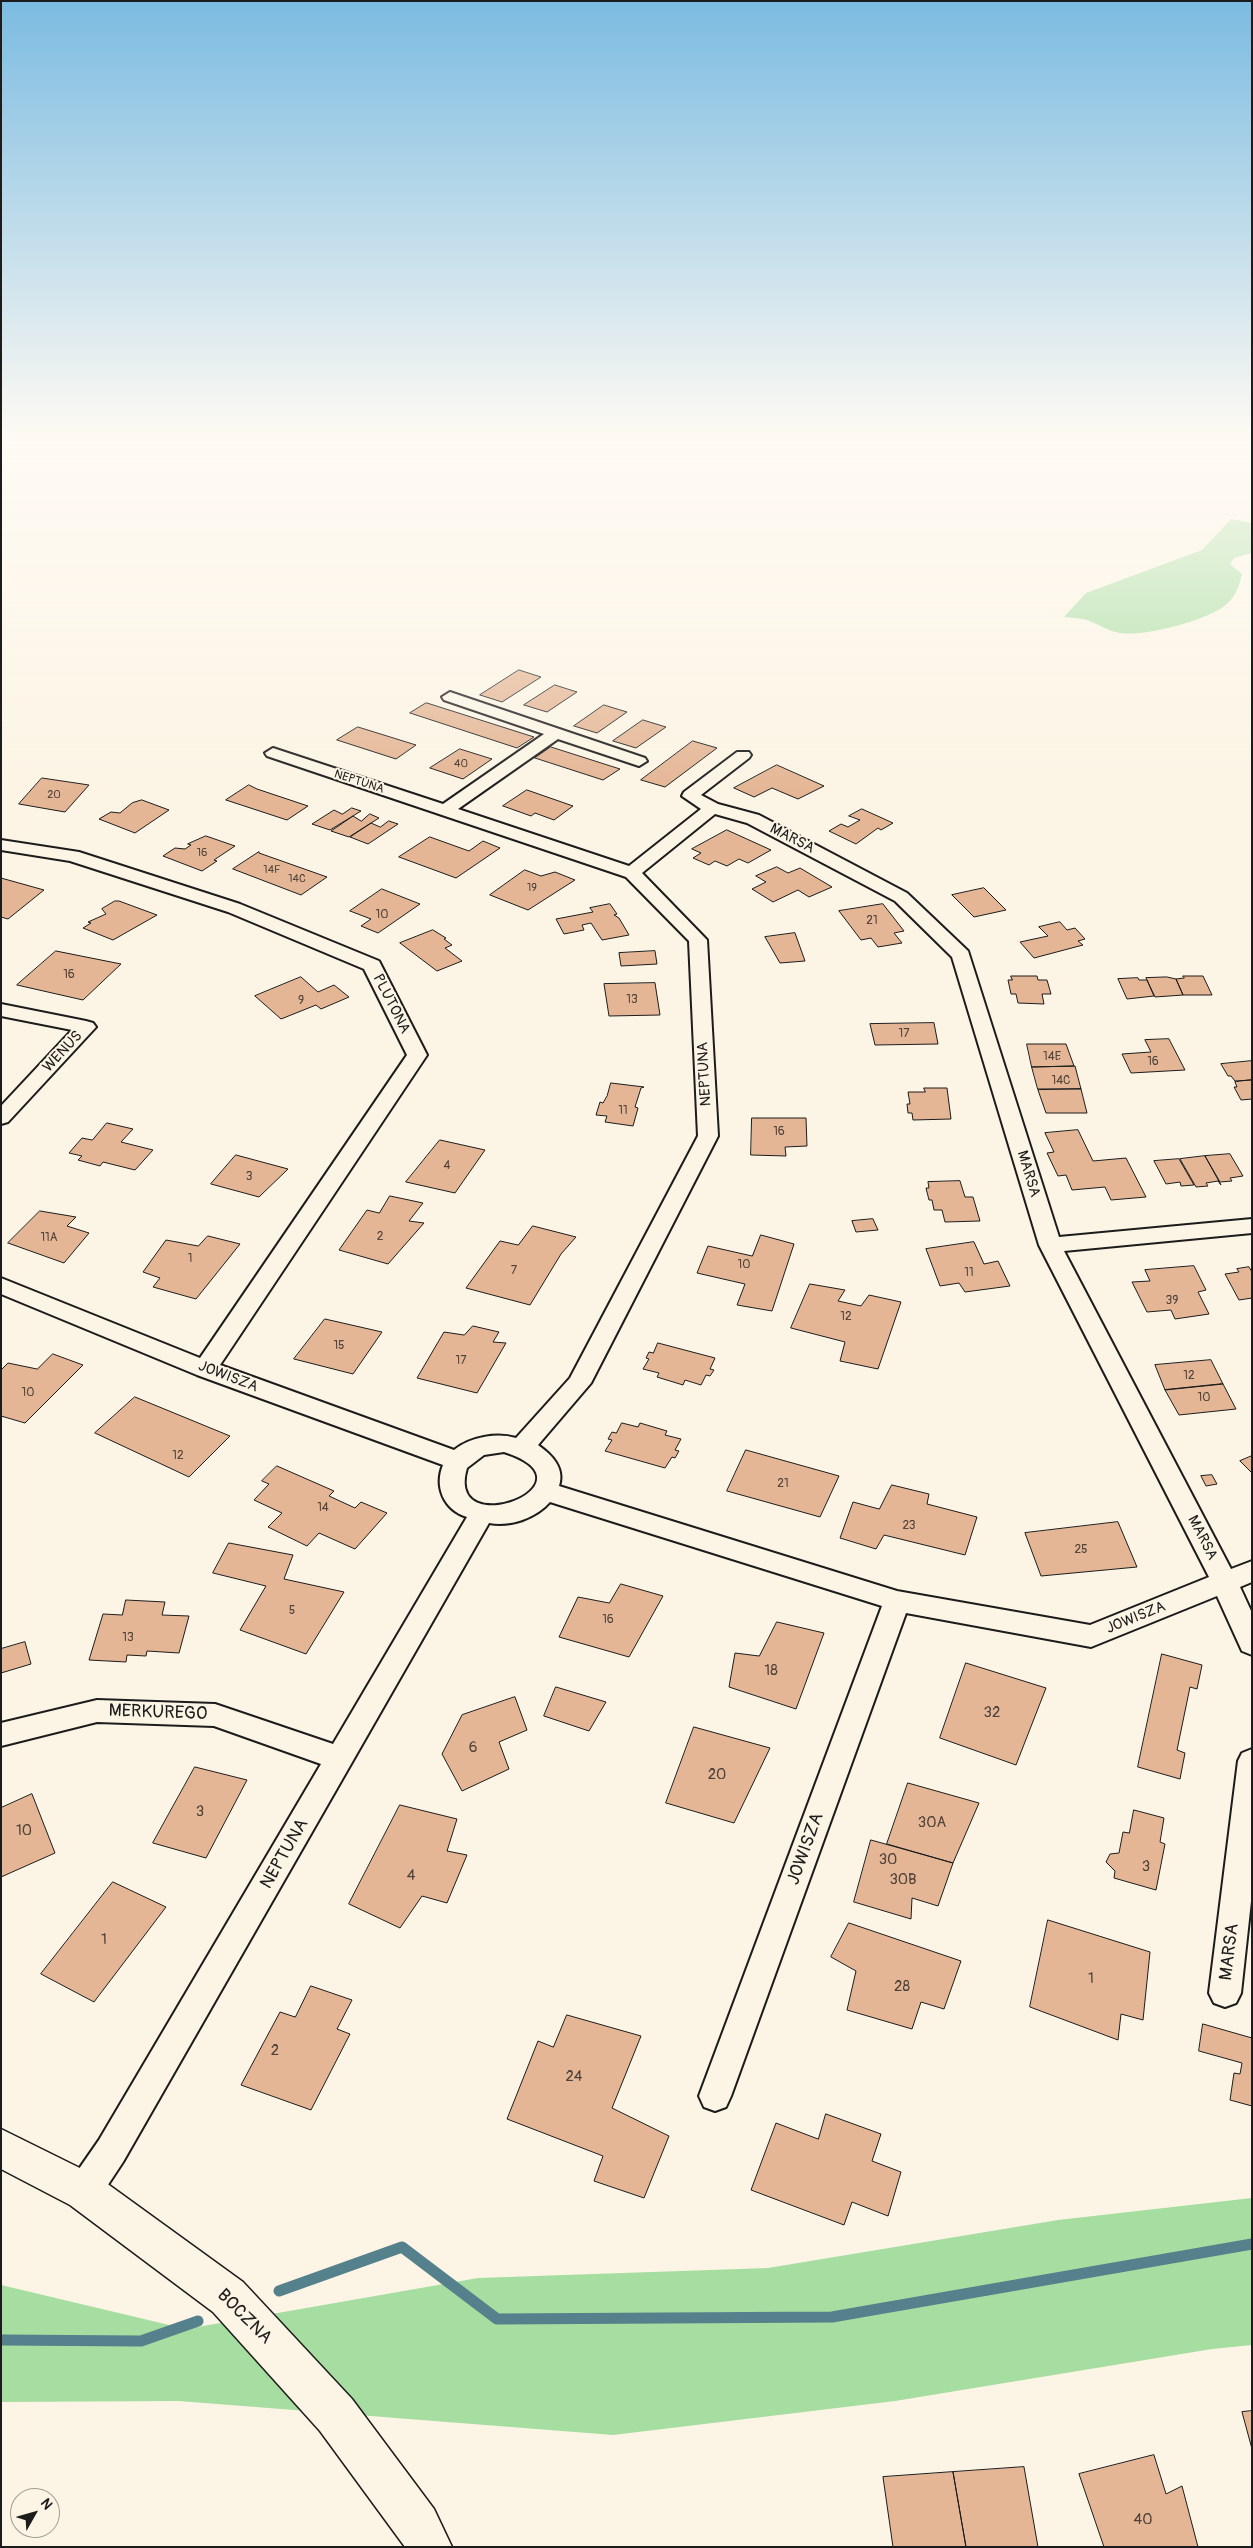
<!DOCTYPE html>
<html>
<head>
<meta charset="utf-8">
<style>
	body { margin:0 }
	#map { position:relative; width:1253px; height:2548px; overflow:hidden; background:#fcf5e5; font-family:Pangolin,sans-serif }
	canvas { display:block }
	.frame { position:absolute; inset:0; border:2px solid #1c1c1c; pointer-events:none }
	.north { position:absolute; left:10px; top:2488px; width:50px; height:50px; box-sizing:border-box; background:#fcf5e5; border:1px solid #a29e95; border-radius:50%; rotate:52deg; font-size:14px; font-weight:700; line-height:20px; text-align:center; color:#1c1c1c }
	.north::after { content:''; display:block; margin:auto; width:18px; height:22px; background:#1c1c1c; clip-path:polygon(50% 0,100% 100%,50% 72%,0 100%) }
</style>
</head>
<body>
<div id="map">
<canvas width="1253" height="2548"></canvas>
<div class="frame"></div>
<div class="north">N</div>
</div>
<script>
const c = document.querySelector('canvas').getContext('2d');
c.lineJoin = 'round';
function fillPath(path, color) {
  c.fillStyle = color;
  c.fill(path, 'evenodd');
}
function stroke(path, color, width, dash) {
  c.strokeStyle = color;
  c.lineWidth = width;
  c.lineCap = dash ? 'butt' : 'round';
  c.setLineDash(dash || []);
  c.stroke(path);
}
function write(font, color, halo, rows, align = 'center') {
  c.font = font + ' Pangolin,sans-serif';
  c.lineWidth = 4;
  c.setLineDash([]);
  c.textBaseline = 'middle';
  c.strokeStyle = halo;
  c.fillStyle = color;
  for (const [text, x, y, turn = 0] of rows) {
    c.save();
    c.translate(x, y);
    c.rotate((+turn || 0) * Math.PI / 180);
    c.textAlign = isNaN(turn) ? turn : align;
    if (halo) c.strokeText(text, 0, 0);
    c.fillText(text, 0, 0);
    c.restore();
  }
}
const green = new Path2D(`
	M1231 519 1252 523V553L1234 558 1230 564 1242 574C1239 586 1237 593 1229 602 1212 620 1144 637 1120 633 1108 631 1098 624 1087 620 1080 618 1072 618 1064 617L1086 593 1202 550Z
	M1252 2198V2345L1212 2349 895 2401 613 2435 179 2401 1 2402V2285L186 2329 478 2278 768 2268 1058 2220Z`);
const stream = new Path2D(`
	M279 2291 402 2247 497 2319 832 2317 1252 2244
	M1 2340 141 2341 198 2321`);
const building = new Path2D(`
	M519 670 541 677 502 702 480 695Z
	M555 685 577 692 547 712 524 705Z
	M426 703H427L534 737 517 748 410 713Z
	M604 705 627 712 597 733 574 726Z
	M643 720 666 727 636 748 613 741Z
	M358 727 416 745 396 759 337 740Z
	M693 741 717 748 665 787 641 780Z
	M551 747 620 769 603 780 535 758Z
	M460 749 492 759 463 779 430 768Z
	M777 765 824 786 798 799 772 788 754 797 734 788Z
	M42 778 89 785 65 812 19 804Z
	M249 785 257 789 308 806 287 820 226 800Z
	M527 790 573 806 554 820 535 813 531 816 503 806Z
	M142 800 169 810 135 833 99 819 111 812 120 813 132 803Z
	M352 808 361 811 330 830 312 824 334 810 342 814Z
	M862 809 893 823 881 830 878 828 856 844 829 831 841 824 848 827 860 820 849 816Z
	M370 814 379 818 349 837 331 831 353 816 361 821Z
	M389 821 398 824 368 844 350 837 371 823 380 827Z
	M727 830 771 850 748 863 739 859 727 866 715 861 709 865 693 858 701 853 692 849Z
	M206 836 235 846 214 860 217 861 202 871 163 856 175 848 185 849 191 845 188 844Z
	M430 837 469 851 483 841 500 848 456 878 399 857Z
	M259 852V853L327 877 301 895 233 869Z
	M777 867 788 873 800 868 832 887 809 897 798 890 773 902 752 889 766 882 756 876Z
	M525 870 541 876 555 872 575 880 528 910 490 895Z
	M1 878 44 890 8 919 1 917Z
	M984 888 1006 910 974 917 952 895Z
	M382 889 420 904 378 933 361 926 371 919 350 911Z
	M115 901H119L157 915 113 940 83 928 91 923 88 922 106 914 102 909Z
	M610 904 617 914 614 915 619 918 629 935 602 940 591 923 582 925 584 930 564 934 556 919 593 912 590 908Z
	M883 904 904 931 894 933 902 943 878 947 871 938 861 940 839 911Z
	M1060 922 1067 930 1075 928 1085 939 1078 941 1083 945 1034 958 1020 942 1048 936 1039 927Z
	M433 930 446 938 444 939 452 945 445 948 462 961 437 971 400 943Z
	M795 933 805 961 780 963 765 937Z
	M56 951 121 964 83 1000 17 985Z
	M655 951 657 964 621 966 619 953Z
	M1011 976H1037L1038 980H1047L1051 994H1042L1044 1004 1018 1003 1016 994H1011L1008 980H1012Z
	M1183 976H1203L1212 995H1183L1176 979 1184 978Z
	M301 977 318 992 334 985 349 997 321 1009 316 1005 281 1019 255 996Z
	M1167 977 1176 979 1183 995 1155 997 1146 978Z
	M1138 978 1139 980H1147L1154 996 1127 999 1118 979Z
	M655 983 660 1015 609 1016 604 984Z
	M934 1023 938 1044 875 1045 870 1024Z
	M1169 1039 1185 1070 1131 1073 1122 1054 1151 1052 1145 1040Z
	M1027 1044H1066L1074 1066 1032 1067Z
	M1252 1061V1080L1235 1081 1231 1076H1228L1221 1064Z
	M1032 1067 1075 1066 1081 1089H1038Z
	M1252 1080V1099L1241 1100 1234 1087H1237L1235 1082Z
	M611 1083 644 1087 641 1088 635 1107 638 1108 633 1126 605 1122 607 1116 596 1115 600 1102 603 1103 607 1096Z
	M924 1088H947L951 1119 913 1120 912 1113H908L907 1104H910L908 1092H925Z
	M1081 1089 1087 1113H1046L1038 1090Z
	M752 1118H806L807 1146 785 1147 786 1156 751 1155Z
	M107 1123 133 1129 121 1142 153 1150 135 1170 103 1162 100 1166 78 1160 82 1156 69 1153 82 1138 92 1140Z
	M1078 1130 1093 1161 1126 1158 1146 1197 1111 1200 1105 1187 1072 1190 1066 1175 1058 1176 1047 1153 1054 1152 1045 1133Z
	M440 1140 485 1150 455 1193 406 1182Z
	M1230 1154 1243 1176 1230 1178 1232 1181 1220 1182 1205 1156Z
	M236 1155 288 1169 259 1197 211 1184Z
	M1205 1156 1221 1185 1218 1181 1206 1183 1208 1186 1196 1187 1180 1159Z
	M1179 1159 1194 1185 1181 1186 1180 1182 1166 1184 1154 1161Z
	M960 1181 965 1197H973L980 1221 945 1222 942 1210H934L932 1200H929L926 1188H929L928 1182Z
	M390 1196 423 1203 409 1221 424 1223 388 1264 339 1250 367 1210 379 1213Z
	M40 1211 76 1217 67 1226 89 1233 64 1263 8 1243Z
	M873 1219 878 1230 856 1232 852 1221Z
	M533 1226 576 1237 561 1254 530 1305 466 1288 500 1241 518 1245Z
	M761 1235 794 1244 772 1311 737 1305 745 1284 697 1273 708 1246 752 1256Z
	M208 1236 240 1244 196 1299 153 1287 160 1278 143 1272 166 1240 198 1246Z
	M974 1242 984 1264 998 1261 1010 1286 965 1292 959 1283 940 1286 926 1249Z
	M1194 1266 1206 1290 1198 1292 1209 1314 1175 1319 1171 1310 1147 1312 1132 1282 1150 1281 1145 1270Z
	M1249 1267 1252 1272V1298L1239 1300 1225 1274 1239 1272 1237 1269Z
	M810 1284 845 1290 838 1301 861 1306 869 1295 901 1302 878 1369 840 1361 845 1342 791 1328Z
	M325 1319 382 1332 353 1374 294 1359Z
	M473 1326 499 1332 493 1342 506 1343 477 1393 417 1378 444 1332 464 1335Z
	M658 1343 715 1358 710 1369 714 1370 710 1376 706 1375 701 1385 685 1380 683 1385 657 1377 659 1373 643 1369 649 1359 646 1358 649 1352 653 1353Z
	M53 1354 83 1365 25 1423 1 1416V1370L8 1363 37 1369Z
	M1211 1360 1223 1384 1165 1390 1155 1365Z
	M1223 1384 1236 1409 1179 1415 1165 1390Z
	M135 1397 230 1436 189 1477 95 1433Z
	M622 1423 638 1427 640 1423 667 1431 665 1435 681 1439 675 1450 679 1451 675 1458 672 1457 665 1468 605 1451 612 1440 608 1439 612 1432 616 1433Z
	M746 1450 839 1476 820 1517 727 1491Z
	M1252 1456V1473L1240 1461Z
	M277 1466 334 1491 329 1496 355 1508 361 1502 387 1513 355 1549 319 1533 307 1546 268 1527 282 1513 254 1500 269 1484 262 1481Z
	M1212 1475 1217 1484 1206 1486 1201 1476Z
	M892 1485 929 1494 927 1504 977 1517 965 1555 884 1535 876 1549 840 1538 853 1502 879 1509Z
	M1118 1522 1137 1567 1041 1576 1025 1533Z
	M229 1543 293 1555 284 1579 344 1592 306 1654 240 1630 266 1586 213 1573Z
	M621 1584 663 1596 629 1657 559 1637 578 1597 609 1603Z
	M126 1600 165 1602 162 1615 189 1616 179 1653 147 1651 146 1656 127 1655 126 1662 89 1660 103 1614 122 1615Z
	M777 1622 824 1633 796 1709 729 1687 735 1653 759 1656Z
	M25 1642 31 1664 1 1673V1649Z
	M1162 1654 1202 1665 1197 1689 1190 1687 1177 1750 1185 1753 1180 1779 1138 1767Z
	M966 1663 1046 1688 1016 1765 940 1738Z
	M556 1687 606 1702 589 1731 544 1716Z
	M515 1697 527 1730 499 1742 509 1769 462 1791 442 1754 462 1715Z
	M694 1727 770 1748 734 1823 666 1803Z
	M195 1767 247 1780 206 1858 153 1843Z
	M908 1783 979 1803 953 1863 887 1844Z
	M32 1794 55 1853 1 1877V1808Z
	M400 1805 457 1819 447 1851 467 1855 447 1903 422 1896 400 1928 349 1904Z
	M1134 1810 1164 1818 1160 1842 1165 1844 1156 1890 1114 1878 1115 1871 1106 1862 1110 1854 1119 1853 1123 1832 1129 1833Z
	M871 1840 953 1863 938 1906 912 1898 911 1919 854 1902Z
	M113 1882 166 1907 94 2002 41 1974Z
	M1048 1920 1150 1952 1143 2020 1121 2014 1118 2040 1030 2007Z
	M849 1923 961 1961 944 2009 921 2002 912 2029 847 2010 856 1971 831 1957Z
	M311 1986 352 2000 337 2029 350 2034 311 2110 241 2085 280 2012 295 2017Z
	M567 2015 641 2036 612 2108 669 2136 644 2198 594 2181 603 2156 507 2119 538 2041 553 2047Z
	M1203 2024 1252 2038V2106L1230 2100 1234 2073 1240 2074 1242 2063 1199 2051Z
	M826 2114 881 2134 872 2161 901 2172 888 2216 852 2202 844 2225 751 2190 776 2123 818 2139Z
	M1252 2411V2449L1242 2412Z
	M1154 2455 1166 2494 1182 2486 1198 2547H1104L1079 2474Z
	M1024 2467 1038 2547H966L953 2472Z
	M953 2472 966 2547H893L883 2477Z`);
const street = new Path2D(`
	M450 692 645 758 647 761 639 766 558 739 458 809 629 866 701 809 682 796 684 792 737 752H749L751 755 749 758 701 795 718 804 759 815 907 893 968 951 1059 1237 1252 1219V1233L1064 1251 1231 1569 1252 1561V1582L1240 1587 1252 1613V1655L1242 1651 1217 1596 1091 1647 906 1613 731 2096 726 2107 715 2111 704 2107 699 2096 882 1606 550 1502C536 1518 511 1527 489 1523L123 2162 96 2203 84 2207 72 2203 67 2191 72 2179 99 2140 321 1764 214 1726 97 1722 1 1746V1723L97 1700 215 1704 333 1744 467 1517C444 1510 434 1487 443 1465L197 1375 1 1294V1278L200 1358 407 1055 364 969 228 912 70 861 1 850V840L79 852 240 904 379 961 427 1055 220 1365 454 1450C470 1437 497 1432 516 1438L570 1378 698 1136 689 941 626 877 267 756 265 753 273 748 279 750 443 804 544 734 444 700 442 697ZM715 814 747 823 895 901 952 957 1039 1245 1209 1577 1090 1625 897 1591 559 1486C565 1468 552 1455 538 1445L591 1383 718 1136 707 940 642 873ZM504 1452C604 1484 444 1545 467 1468L484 1455Z
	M1 1004 86 1021 93 1023 96 1027 8 1122 1 1124V1106L72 1030 1 1016Z
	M1252 1749V1892L1241 1993 1236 2003 1225 2007 1214 2003 1209 1993 1238 1761 1242 1753Z`);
const secondary = new Path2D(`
	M1 2129 98 2177 243 2282 352 2399 434 2509 452 2547H405L320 2431 213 2312 70 2205 1 2169Z`);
const farNumbernames = [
	["40",461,764],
	["20",54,795],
	["16",202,853],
	["14F",272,870],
	["14C",297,879],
	["19",532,888]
];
const farStreetnames = [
	["NEPTUNA",359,782,18]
];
const numberNames = [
	["10",382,915],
	["21",872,921],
	["16",69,975],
	["13",632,1000],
	["9",301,1001],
	["17",904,1034],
	["14E",1052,1057],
	["16",1153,1062],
	["14C",1061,1081],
	["11",623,1111],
	["16",779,1132],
	["4",447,1166],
	["3",249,1177],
	["2",380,1237],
	["11A",49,1238],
	["1",190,1259],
	["10",744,1265],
	["7",514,1271],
	["11",969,1273],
	["39",1172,1301],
	["12",846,1317],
	["15",339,1346],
	["17",461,1361],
	["12",1189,1376],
	["10",28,1393],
	["10",1204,1398],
	["12",178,1456],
	["21",783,1484],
	["14",323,1508],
	["23",909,1526],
	["25",1081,1550],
	["5",292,1611],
	["16",608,1620],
	["13",128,1638]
];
const streetNames = [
	["MARSA",792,839,27],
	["PLUTONA",391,1004,63],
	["WENUS",63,1052,-47],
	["NEPTUNA",705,1074,-93],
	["MARSA",1028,1174,73],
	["JOWISZA",228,1377,21],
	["MARSA",1202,1538,63],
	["JOWISZA",1136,1618,-22]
];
const nearNumbernames = [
	["18",771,1671],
	["32",992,1713],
	["6",473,1748],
	["20",717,1775],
	["3",200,1812],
	["30A",932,1823],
	["10",24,1831],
	["30",888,1860],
	["3",1146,1867],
	["4",411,1876],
	["30B",903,1880],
	["1",104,1940],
	["1",1091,1979],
	["28",902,1987],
	["2",275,2051],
	["24",574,2077],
	["40",1143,2520]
];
const nearStreetnames = [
	["MERKUREGO",158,1713,2],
	["JOWISZA",806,1849,-70],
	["NEPTUNA",285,1854,-60],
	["MARSA",1230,1952,-83],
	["BOCZNA",244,2317,45]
];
fillPath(green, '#a6dda0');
stroke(stream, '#54818c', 11);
fillPath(building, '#e4b695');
stroke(building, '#1c1c1c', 1);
stroke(street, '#1c1c1c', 4);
stroke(secondary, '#1c1c1c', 3);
fillPath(street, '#fcf5e5');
fillPath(secondary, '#fcf5e5');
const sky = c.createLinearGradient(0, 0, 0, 792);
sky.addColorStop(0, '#7bbbe1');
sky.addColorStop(0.55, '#fefaf3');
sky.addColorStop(1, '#fefaf300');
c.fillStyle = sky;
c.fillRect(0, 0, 1253, 792);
write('11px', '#4e423a', null, farNumbernames);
write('12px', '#1c1c1c', '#fcf5e5', farStreetnames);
write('12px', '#4e423a', null, numberNames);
write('15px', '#1c1c1c', '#fcf5e5', streetNames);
write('15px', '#4e423a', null, nearNumbernames);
write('18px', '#1c1c1c', '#fcf5e5', nearStreetnames);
</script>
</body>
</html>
